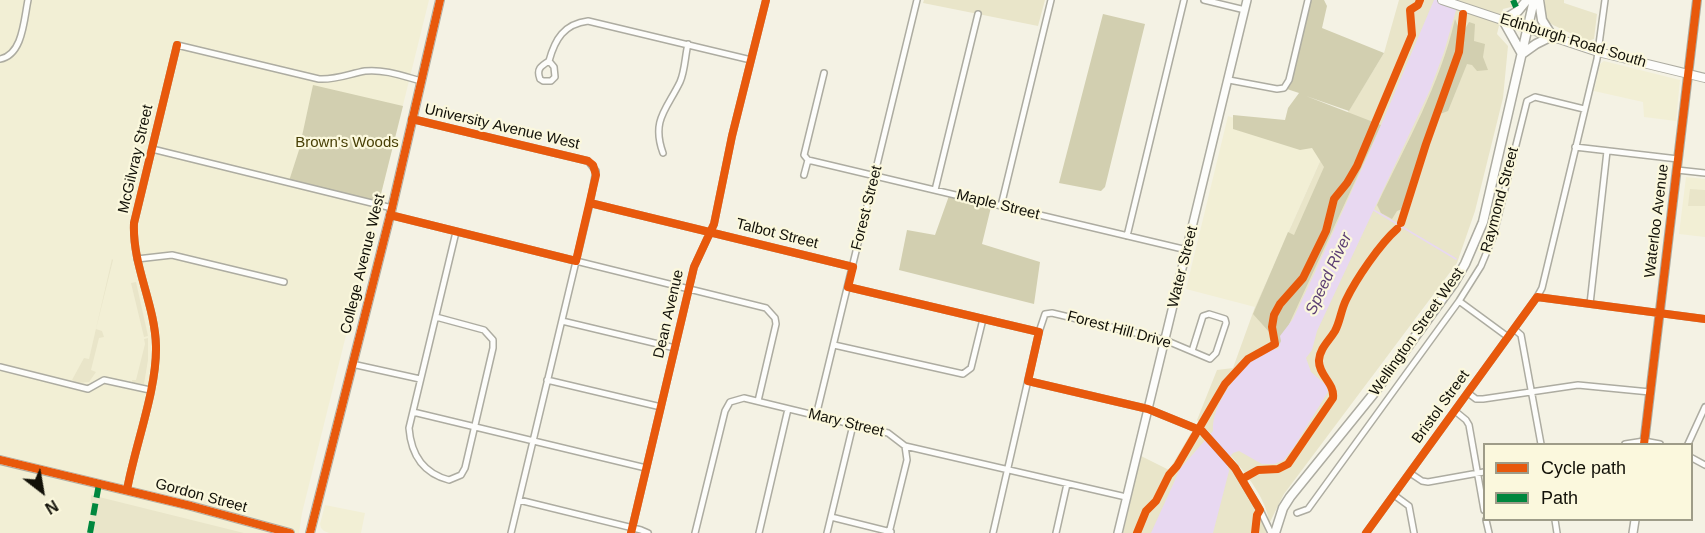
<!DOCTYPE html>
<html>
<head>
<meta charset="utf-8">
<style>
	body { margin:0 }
	#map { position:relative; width:1705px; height:533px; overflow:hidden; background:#f4f2e4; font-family:Arial,sans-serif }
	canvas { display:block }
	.legend { position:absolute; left:1483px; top:443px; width:210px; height:78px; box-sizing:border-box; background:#fbf8dd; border:2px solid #9e9c88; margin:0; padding:8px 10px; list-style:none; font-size:18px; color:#121108 }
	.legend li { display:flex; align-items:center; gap:12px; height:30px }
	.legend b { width:30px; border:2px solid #9e9c88 }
	.north { position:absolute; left:12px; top:461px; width:60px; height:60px; -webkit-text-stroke:4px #fbf8dd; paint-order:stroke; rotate:149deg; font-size:16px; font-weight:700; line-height:24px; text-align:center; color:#121108 }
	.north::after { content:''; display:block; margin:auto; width:21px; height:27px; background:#121108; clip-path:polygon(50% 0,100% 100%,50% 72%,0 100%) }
</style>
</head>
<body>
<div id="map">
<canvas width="1705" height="533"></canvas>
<ul class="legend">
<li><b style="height:8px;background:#e8590c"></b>Cycle path</li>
<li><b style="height:8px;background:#00873e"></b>Path</li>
</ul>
<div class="north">N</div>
</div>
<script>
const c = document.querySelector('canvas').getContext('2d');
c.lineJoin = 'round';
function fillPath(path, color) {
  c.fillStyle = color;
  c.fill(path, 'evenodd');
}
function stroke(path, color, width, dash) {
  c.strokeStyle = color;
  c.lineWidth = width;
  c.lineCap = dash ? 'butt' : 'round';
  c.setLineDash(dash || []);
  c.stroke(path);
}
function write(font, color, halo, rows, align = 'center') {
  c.font = font + ' Arial,sans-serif';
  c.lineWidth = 4.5;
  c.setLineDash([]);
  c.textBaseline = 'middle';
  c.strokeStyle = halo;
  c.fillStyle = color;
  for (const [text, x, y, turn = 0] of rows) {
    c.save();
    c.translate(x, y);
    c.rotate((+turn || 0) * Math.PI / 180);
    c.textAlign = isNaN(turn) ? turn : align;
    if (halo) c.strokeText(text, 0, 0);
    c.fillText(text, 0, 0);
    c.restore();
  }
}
const built = new Path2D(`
	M0 0H429L302 513 299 533H0Z
	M1604 61 1680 80 1676 121 1644 117 1643 102 1594 91 1600 64Z
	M1228 116 1326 148 1255 307 1186 289Z
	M1686 177 1705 179V237L1679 234Z
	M325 505 365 513 361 533H329L324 531 321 528 320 524Z`);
const green = new Path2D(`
	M924 0H1045L1038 26 923 3Z
	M1399 0H1517L1515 6 1503 9 1497 34 1508 46 1503 98 1475 211 1457 263 1284 494 1269 524C1269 492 1219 442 1197 420L1217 370 1233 368 1255 307 1326 148 1384 53Z
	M1545 0H1564V3L1597 14 1594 39 1587 41 1553 25 1545 19Z
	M1690 189 1705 190V206H1688Z
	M112 259 113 260 96 329 102 331 104 337 99 338 91 370 96 372 89 382 77 383 72 380 84 358 89 359Z
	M136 282 148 336 144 337 131 283Z
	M148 338V360L144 384 132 383V380H136L145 344 144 339Z
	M1191 433 1206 438 1226 461 1264 522 1266 533H1123L1141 456 1169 470Z
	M91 495 244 533H90Z`);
const forest = new Path2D(`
	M1308 0H1324L1327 6 1322 28 1384 53 1349 111 1306 96 1381 125 1280 344 1253 314 1288 232 1294 235 1324 167 1312 148 1300 150 1233 129V115L1285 120 1288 108 1299 93 1284 88Z
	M1103 14 1145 24 1105 187 1101 191 1059 183Z
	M1455 19 1459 29H1465L1469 22 1475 24 1474 41 1485 44 1483 57 1488 70 1477 71 1472 65 1467 64 1448 111 1440 114 1427 137 1405 208 1397 211 1392 219 1381 213 1377 205C1406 144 1440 85 1455 19Z
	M313 85 403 106 379 202 289 181 299 150Z
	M950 193 992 203 982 244 1040 262 1034 304 899 270 907 230 935 235Z`);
const water = new Path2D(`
	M1434 0H1459L1444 52 1430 90 1317 331 1312 350 1306 358 1311 372 1326 385 1328 392 1294 447 1284 460 1275 464H1262L1239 451 1233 453 1226 461 1229 471 1213 533H1151L1180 469 1213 431C1211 406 1237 372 1256 357 1265 358 1268 348 1278 349L1281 341 1280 336 1293 319 1316 270 1373 144Z`);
const stream = new Path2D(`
	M1372 209 1456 259`);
const minor = new Path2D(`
	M1204 0 1245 10
	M0 59C23 55 24 19 28 0
	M549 61 554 67 555 77 551 81H543L540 79C536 69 541 66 549 61 555 39 564 24 588 21L751 60
	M1229 80 1277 89 1284 88 1289 80 1308 0
	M412 119 588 161 596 171 590 203 511 533
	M1575 147 1678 159
	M152 149 392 208
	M663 153C651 120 667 109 680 82 685 71 685 56 688 44
	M808 160 1187 250
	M1677 170 1705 173
	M804 175 808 160 804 155 824 73
	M935 190 978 14
	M590 203 853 267
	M1001 206 1051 0
	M390 215 766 308 775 318 776 324 758 401
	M1127 236 1184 0
	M137 259 172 255 284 282
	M848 287 1039 332
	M1537 297 1705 319
	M1459 301 1508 337
	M1590 304 1607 151
	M436 317 484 330 493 340V348L465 468 461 475 449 480C422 473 411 454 409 428L456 232
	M562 321 675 348
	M1514 329 1521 335 1541 444
	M834 345 963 374 971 368 983 319
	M352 364 420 379
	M0 367 88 389 104 380 150 390
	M547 380 661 407
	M1028 381 1148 409 1202 431 1235 468 1260 510 1271 533
	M1468 393 1476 399H1483L1578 385 1650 392
	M1455 411 1466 420 1469 425 1484 510
	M413 412 646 468
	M816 416 917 0
	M1625 444 1644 441 1660 444
	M1688 444 1705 407
	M1692 458 1705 465
	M1410 473 1422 481 1428 482 1484 472
	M127 490C135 445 157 390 156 346 155 304 132 265 134 223L177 45 319 79C336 80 349 74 365 71 384 69 403 76 421 81
	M1394 495 1409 506 1414 533
	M519 500 641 530 648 533
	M1297 513 1308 509 1459 301 1481 266 1493 237 1527 101 1535 97 1584 109
	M831 517 891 532
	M1486 520 1489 533
	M1555 520 1557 533
	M631 533 694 267 714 224 732 136 766 0
	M695 533 725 411 730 402 744 398 888 433 905 446 1126 497
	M759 533 788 409
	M827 533 853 425
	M889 533 907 460 905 446
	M993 533 1039 332 1045 314 1052 313 1165 340 1210 359 1216 353 1226 323 1225 319 1209 314 1203 316 1192 351
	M1056 533 1067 484
	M1366 533 1537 297 1542 288 1597 59 1605 0`);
const tertiary = new Path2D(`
	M1644 444 1697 0
	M1118 533 1247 0
	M1633 533 1635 520`);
const secondary = new Path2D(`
	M1442 0 1598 52 1705 78
	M0 460 191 506 290 533
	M310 533 392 208 440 0`);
const primary = new Path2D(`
	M1522 54 1536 44 1552 36 1542 20 1539 0
	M1522 54 1503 20 1518 11 1527 0
	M1275 533 1283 508 1290 497 1375 392 1454 283 1465 264 1483 222 1534 0`);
const quiet = new Path2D(`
	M1513 0 1516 7
	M90 533 99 484`);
const cycleway = new Path2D(`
	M590 203 853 267 848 287 1039 332 1028 381 1148 409 1202 431 1235 468 1260 510 1257 515 1255 533
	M390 215 576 261 596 175 593 165 588 161 412 119
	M1401 223 1426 144 1459 52 1463 14
	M1644 444 1697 0
	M0 460 191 506 290 533
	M1242 479 1258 470 1278 469 1288 464 1333 398C1335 383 1318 375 1319 360 1320 348 1329 341 1335 331 1340 322 1341 310 1346 300 1356 279 1380 244 1397 229
	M127 490C135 445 157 390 156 346 155 304 132 265 134 223L177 45
	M310 533 392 208 440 0
	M631 533 694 267 714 224 732 136 766 0
	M1137 533 1146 511 1156 501 1169 475 1177 466 1225 384 1248 359 1275 344 1272 327 1274 315 1280 304 1303 278 1326 231 1334 199 1347 183 1357 166 1412 35 1410 10 1418 5 1420 0
	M1366 533 1537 297 1705 319`);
const streetNames = [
	["Edinburgh Road South",1573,41,17],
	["University Avenue West",502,127,13],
	["McGilvray Street",136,159,-77],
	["Raymond Street",1500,200,-75],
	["Maple Street",998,205,14],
	["Forest Street",867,208,-76],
	["Waterloo Avenue",1657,221,-83],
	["Talbot Street",777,234,14],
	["College Avenue West",363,264,-76],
	["Water Street",1183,267,-76],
	["Dean Avenue",669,314,-77],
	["Forest Hill Drive",1119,330,15],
	["Wellington Street West",1417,332,-55],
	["Bristol Street",1441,407,-54],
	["Mary Street",846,423,14],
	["Gordon Street",201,496,15]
];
const parkNames = [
	["Brown's Woods",347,143]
];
const waterNames = [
	["Speed River",1329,274,-65]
];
fillPath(built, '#f2efd5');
fillPath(green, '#e9e5c9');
fillPath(forest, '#d2cfb0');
fillPath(water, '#e8d8f1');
stroke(stream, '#e8d8f1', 1.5);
stroke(minor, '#adaca1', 8);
stroke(tertiary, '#adaca1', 10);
stroke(secondary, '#adaca1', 10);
stroke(primary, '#adaca1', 11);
stroke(minor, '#fdfdfb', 5);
stroke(tertiary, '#fdfdfb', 7);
stroke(secondary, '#fdfdfb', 8);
stroke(primary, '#fdfdfb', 8);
stroke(quiet, '#00873e', 6, [12, 6]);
stroke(cycleway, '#e8590c', 8);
write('15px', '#121108', '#fbf8dd', streetNames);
write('15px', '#473f05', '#fbf8dd', parkNames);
write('italic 16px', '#5c3f74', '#fbf8dd', waterNames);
</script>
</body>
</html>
